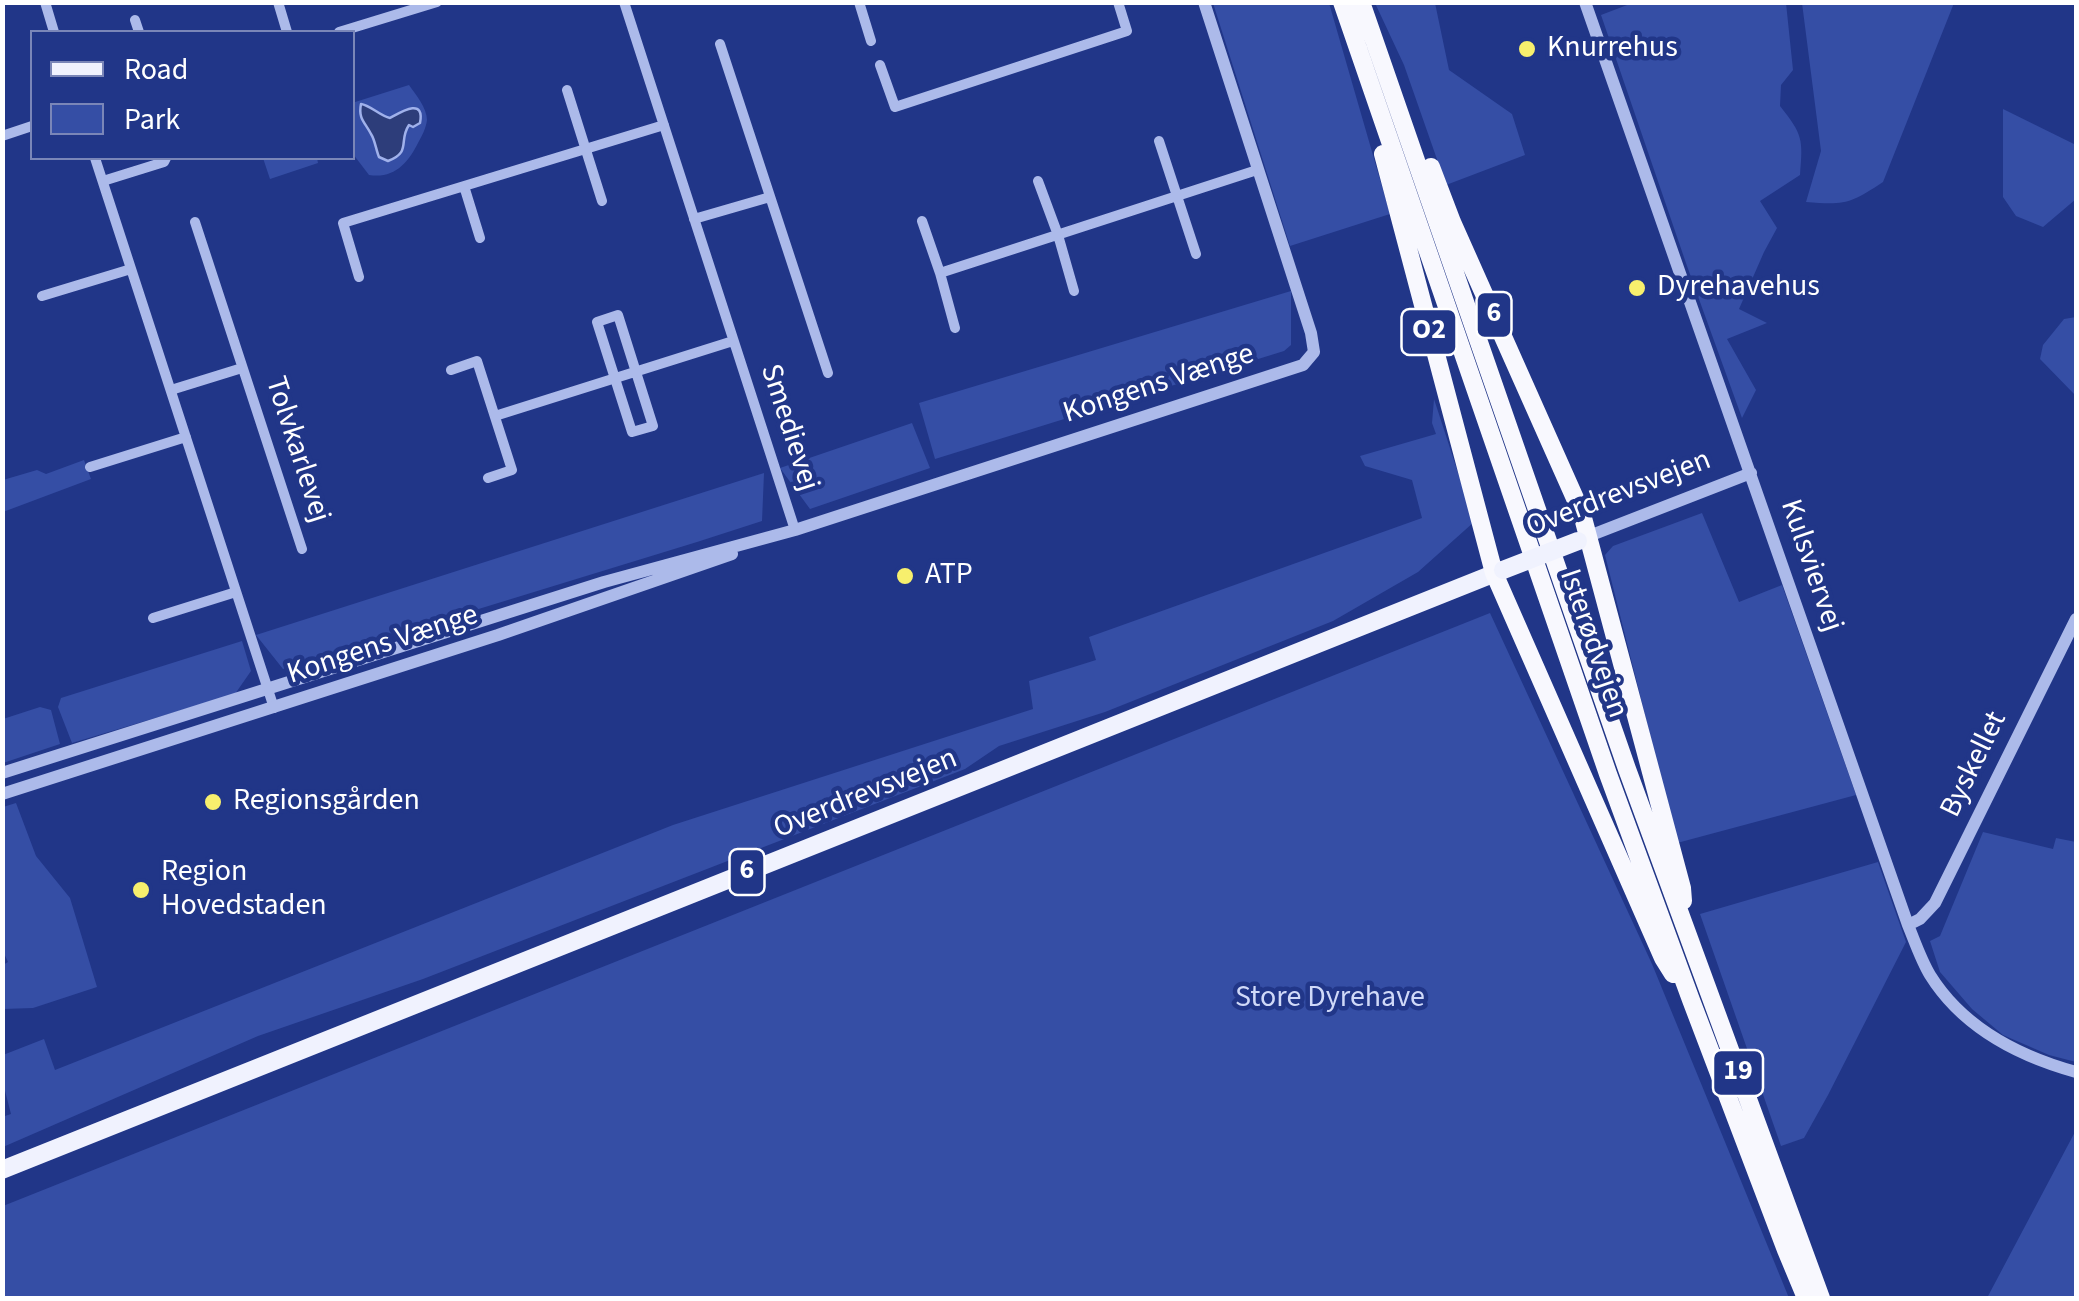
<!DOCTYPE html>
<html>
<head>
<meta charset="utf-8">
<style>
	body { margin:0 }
	#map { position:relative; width:2079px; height:1301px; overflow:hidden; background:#213688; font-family:"Source Sans 3",sans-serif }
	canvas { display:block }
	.frame { position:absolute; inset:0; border:5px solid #fff; pointer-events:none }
	.legend { position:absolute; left:30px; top:30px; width:325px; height:130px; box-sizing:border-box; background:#213688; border:2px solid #7a86b8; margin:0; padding:12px 18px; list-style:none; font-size:30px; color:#fff }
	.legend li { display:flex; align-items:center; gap:20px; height:50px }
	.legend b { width:50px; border:2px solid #7a86b8 }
</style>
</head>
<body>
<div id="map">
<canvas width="2079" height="1301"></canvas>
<div class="frame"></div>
<ul class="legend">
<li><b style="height:12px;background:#f0f2fe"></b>Road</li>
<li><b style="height:28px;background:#354ea5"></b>Park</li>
</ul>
</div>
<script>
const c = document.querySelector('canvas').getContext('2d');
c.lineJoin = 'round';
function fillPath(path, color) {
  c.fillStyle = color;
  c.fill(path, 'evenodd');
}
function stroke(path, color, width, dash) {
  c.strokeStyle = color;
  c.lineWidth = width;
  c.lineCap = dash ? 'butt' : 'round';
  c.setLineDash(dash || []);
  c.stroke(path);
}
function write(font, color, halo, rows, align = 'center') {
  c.font = font + ' "Source Sans 3",sans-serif';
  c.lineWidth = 9;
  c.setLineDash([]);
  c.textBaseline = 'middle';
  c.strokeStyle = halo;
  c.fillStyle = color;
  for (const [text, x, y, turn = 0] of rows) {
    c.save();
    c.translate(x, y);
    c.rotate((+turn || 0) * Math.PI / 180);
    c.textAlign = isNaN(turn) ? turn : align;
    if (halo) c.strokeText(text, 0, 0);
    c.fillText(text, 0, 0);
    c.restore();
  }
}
const green = new Path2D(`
	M1635 2 1786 3 1793 70 1781 85 1780 106C1803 135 1803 139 1800 175L1760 201 1777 228 1764 252 1739 309 1767 323 1727 339 1756 390 1742 418 1687 266 1601 15Z
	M1213 3H1329L1390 214 1290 246Z
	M1375 3H1435L1449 70 1512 114 1525 155 1446 185 1404 65Z
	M1802 3H1954L1883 182C1850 204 1845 205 1806 202L1821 151Z
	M409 85C416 95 427 108 427 120 426 128 422 136 418 143 408 163 394 179 369 175L353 154 352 103Z
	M2003 109 2076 145V199L2043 227 2016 216 2003 197Z
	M263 158H317L318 163 270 179Z
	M1291 291V345L1284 351 935 459 919 403Z
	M2076 317V396L2040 359 2043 345 2064 319Z
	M1434 399 1474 522 1418 572 1333 621 1105 712 999 746 965 769 423 979 258 1036 3 1147 2 1117 11 1114 3 1083V1055L44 1039 55 1070 673 825 1033 709 1029 681 1096 660 1089 637 1422 518 1412 480 1365 466 1360 456 1436 434 1432 423Z
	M912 423 930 468 810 509 780 468Z
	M84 460 91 479 3 512V480L37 470 46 474Z
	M764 473 762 521 697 542 283 669 256 635Z
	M1702 513 1739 602 1782 585 1856 795 1677 843 1605 555 1613 546Z
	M1490 613 1652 964 1789 1298H3V1206Z
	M242 641 251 671 235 694 72 743 58 707 61 698Z
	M40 707 51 710 60 744 3 763V719Z
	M16 803 36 856 70 898 97 987 33 1008 3 1009V965L8 962 2 949 3 807Z
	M1983 832 2053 849 2056 838 2076 842V1062L2049 1055 2003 1035 1972 1009 1940 972 1930 941 1940 936Z
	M1878 862 1906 942 1828 1095 1804 1138 1781 1146 1700 914Z
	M2076 1130V1298H1987Z`);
const water = new Path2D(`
	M361 104C370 105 380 116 390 118 401 112 425 97 420 123L413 127 409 125C398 141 412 152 388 161L379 157C376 150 375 140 371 134 365 122 358 119 361 104Z`);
const minor = new Path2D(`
	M45 2 54 32
	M278 2 287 32
	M624 2 795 530
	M859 2 871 41
	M135 20 139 32
	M339 32 437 2
	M720 44 828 373
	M880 65 895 107 1127 31 1118 2
	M567 90 602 201
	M2 136 32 126
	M1159 141 1196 254
	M95 158 274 708
	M103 181 164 162 166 158
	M1038 181 1058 235 1074 291
	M464 186 480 238
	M694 219 770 197
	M922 221 940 273 955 328
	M195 222 302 549
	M940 273 1257 170
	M359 277 343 223 664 125
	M42 296 131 269
	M618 315 653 426 632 432 597 322Z
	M451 370 477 361 512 470 488 478
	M171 390 242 368
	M495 416 733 341
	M90 467 186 437
	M153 618 236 592`);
const tertiary = new Path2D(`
	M1585 2 1908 925C1915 942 1921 960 1930 975 1963 1028 2018 1056 2076 1072
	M1589 536 1751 473
	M2 773 604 582 795 530 1303 365 1314 352 1311 333 1204 2
	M2 794 498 635 732 554
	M1908 925 1920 919 1935 903 2076 619`);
const primary = new Path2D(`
	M2 1170 1503 570`);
const trunk = new Path2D(`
	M1342 2 1608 774 1691 1000 1786 1250 1806 1298
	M1361 2 1627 769 1821 1298
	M1383 154 1494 573 1663 958 1673 974
	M1431 167 1452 222 1582 514 1682 888 1683 901`);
const primaryBridge = new Path2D(`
	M1503 570 1578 541`);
const markers = [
	[1527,49,10,"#f7ef6d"],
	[1637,288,10,"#f7ef6d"],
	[905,576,10,"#f7ef6d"],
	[213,802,10,"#f7ef6d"],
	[141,890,10,"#f7ef6d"]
];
const shields = [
	[1494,315,35],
	[1429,332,55],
	[747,872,35],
	[1738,1073,50]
];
const shieldNames = [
	["6",1494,315],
	["O2",1429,332],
	["6",747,872],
	["19",1738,1073]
];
const poiNames = [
	["Knurrehus",1547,49],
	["Dyrehavehus",1657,288],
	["ATP",925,576],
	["Regionsgården",233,802],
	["Region",161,873],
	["Hovedstaden",161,907]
];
const streetNames = [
	["Kongens Vænge",1159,385,-18],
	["Smedievej",788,428,72],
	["Tolvkarlevej",296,450,72],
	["Overdrevsvejen",1619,495,-21],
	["Kulsviervej",1810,566,71],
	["Isterødvejen",1592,644,71],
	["Kongens Vænge",383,646,-18],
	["Byskellet",1975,765,-64],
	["Overdrevsvejen",866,795,-22]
];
const parkNames = [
	["Store Dyrehave",1330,999]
];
fillPath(green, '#354ea5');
fillPath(water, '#2d3d7a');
stroke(water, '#a0b1eb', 2.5);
stroke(minor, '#acbaea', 10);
stroke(tertiary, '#acbaea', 12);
stroke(primary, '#f0f2fe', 18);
stroke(trunk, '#f8f8fe', 18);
stroke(primaryBridge, '#f0f2fe', 18);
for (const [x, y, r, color] of markers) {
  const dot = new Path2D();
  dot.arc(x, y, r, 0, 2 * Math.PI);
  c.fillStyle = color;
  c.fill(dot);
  stroke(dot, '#213688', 4);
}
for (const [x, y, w] of shields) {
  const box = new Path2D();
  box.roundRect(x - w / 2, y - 23, w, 46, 8);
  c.fillStyle = '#213688';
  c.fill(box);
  stroke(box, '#fff', 2.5);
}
write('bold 28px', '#fff', null, shieldNames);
write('30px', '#fff', '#213688', poiNames, 'left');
write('30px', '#fff', '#213688', streetNames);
write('30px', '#d0d9f8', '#213688', parkNames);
</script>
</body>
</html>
